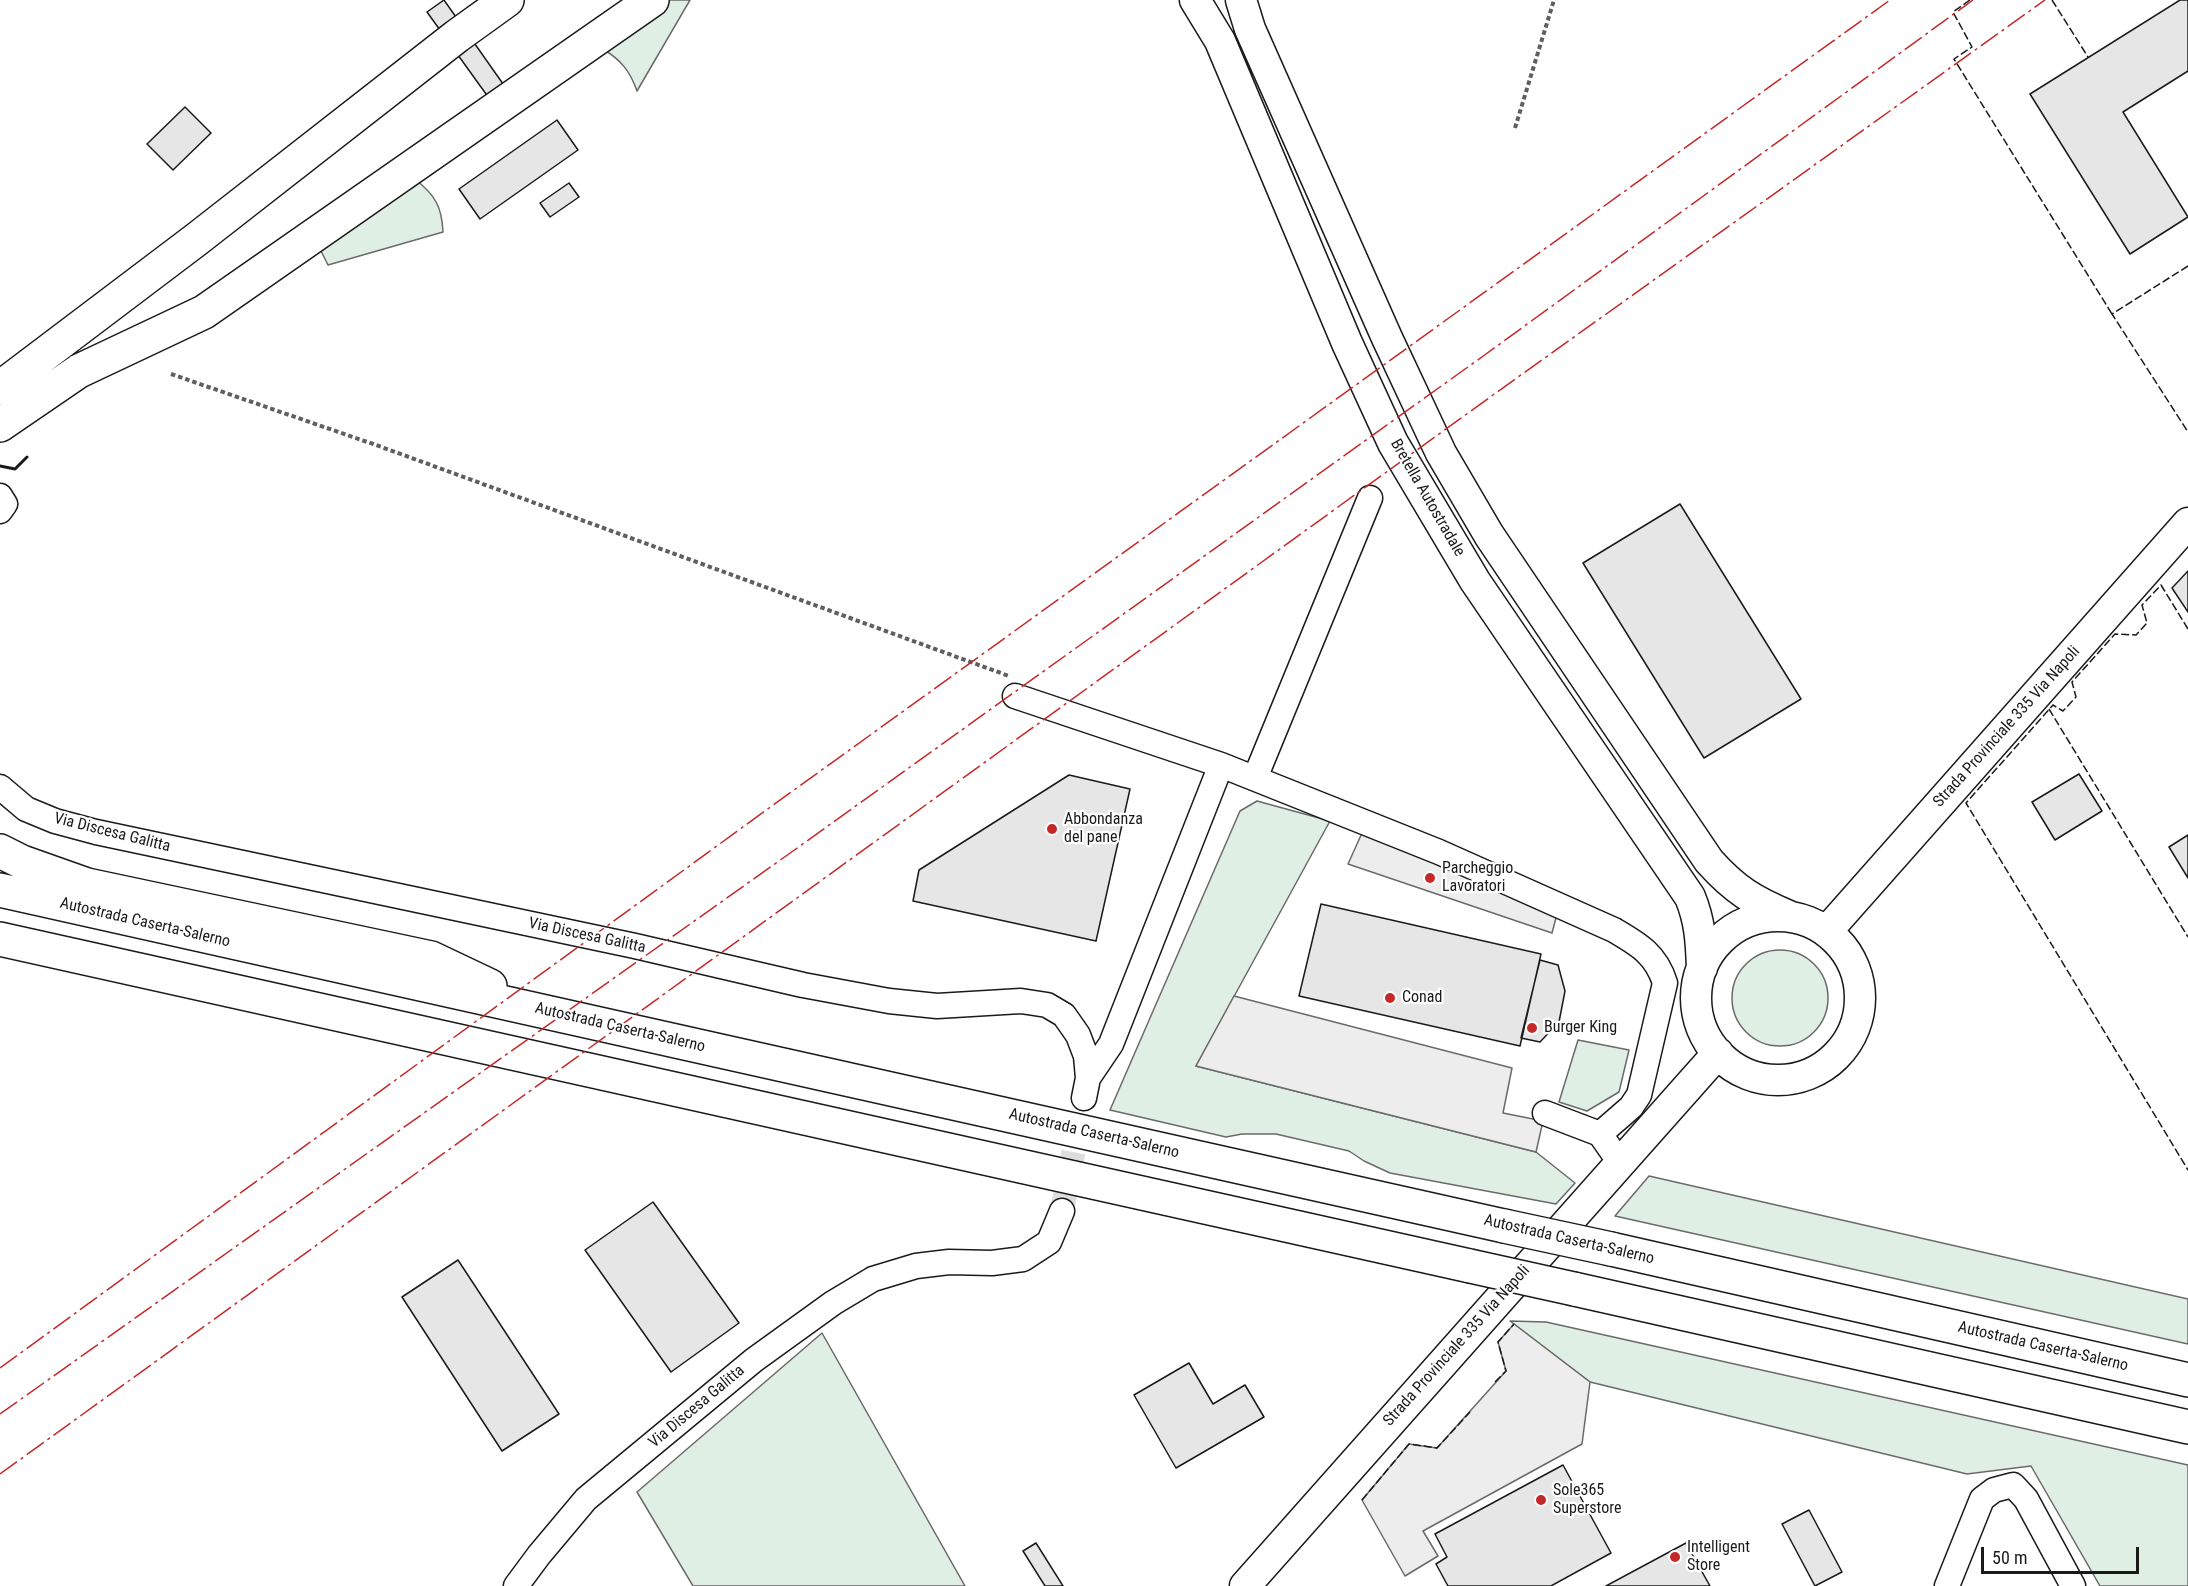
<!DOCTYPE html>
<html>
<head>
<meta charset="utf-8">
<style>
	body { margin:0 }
	#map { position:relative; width:2188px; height:1586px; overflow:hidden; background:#fff; font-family:"Roboto Condensed",sans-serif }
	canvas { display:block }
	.scale { position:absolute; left:1981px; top:1547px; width:158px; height:27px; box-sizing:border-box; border:3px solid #1a1a1a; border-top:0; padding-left:8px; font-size:18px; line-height:21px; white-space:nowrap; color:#1a1a1a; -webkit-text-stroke:4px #fff; paint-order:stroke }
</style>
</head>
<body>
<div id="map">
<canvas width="2188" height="1586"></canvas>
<div class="scale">50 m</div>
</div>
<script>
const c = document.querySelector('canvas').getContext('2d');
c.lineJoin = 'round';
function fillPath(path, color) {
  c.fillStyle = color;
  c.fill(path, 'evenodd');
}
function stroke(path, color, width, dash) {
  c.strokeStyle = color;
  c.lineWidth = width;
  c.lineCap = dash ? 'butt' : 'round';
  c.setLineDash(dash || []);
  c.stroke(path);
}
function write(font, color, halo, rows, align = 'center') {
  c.font = font + ' "Roboto Condensed",sans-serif';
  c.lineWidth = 4.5;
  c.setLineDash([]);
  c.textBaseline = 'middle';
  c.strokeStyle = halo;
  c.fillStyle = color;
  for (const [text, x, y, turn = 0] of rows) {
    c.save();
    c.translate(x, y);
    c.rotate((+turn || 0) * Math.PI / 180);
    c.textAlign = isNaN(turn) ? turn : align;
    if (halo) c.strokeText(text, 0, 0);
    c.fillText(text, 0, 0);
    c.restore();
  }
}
const green = new Path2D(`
	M668 0H690L637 91C630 71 621 60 603 49Z
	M416 180C435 195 442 207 443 232L328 265 321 251Z
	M1257 801 1330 821 1196 1066 1536 1152 1575 1183 1556 1204 1390 1173 1364 1161 1349 1151 1276 1134H1242L1226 1137 1110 1110 1240 811Z
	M1732 998a48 48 0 1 1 96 0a48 48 0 1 1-96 0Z
	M1578 1040 1629 1050 1619 1092 1587 1111 1559 1102Z
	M1649 1176 2188 1299V1344L1615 1216Z
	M1510 1321 1546 1322 2188 1465V1586H2100L2031 1466 1967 1474 1590 1382Z
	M822 1333 965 1586H693L637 1492Z`);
const parking = new Path2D(`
	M1362 833 1557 914 1552 933 1348 864Z
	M1234 996 1512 1068 1503 1113 1543 1121 1536 1152 1196 1066Z
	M1514 1324 1590 1382 1582 1444 1423 1531 1438 1556 1405 1576 1362 1500 1409 1444 1437 1448 1506 1371 1498 1342Z`);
const building = new Path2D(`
	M444 0 520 108 504 119 427 12Z
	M2180 0H2188V71L2123 112 2188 217 2130 254 2030 94Z
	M185 107 211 133 173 170 147 144Z
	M557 120 578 150 480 219 459 189Z
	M569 183 579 197 550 217 540 203Z
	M1680 504 1801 699 1704 758 1583 563Z
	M2188 571V612L2172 588Z
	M2079 774 2102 811 2055 840 2032 802Z
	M1069 775 1130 789 1096 941 913 901 919 870Z
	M2188 835V878L2169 847Z
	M1321 904 1541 954 1520 1046 1299 996Z
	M1540 960 1558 965 1565 991 1559 1022 1540 1042 1521 1038Z
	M653 1202 739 1323 671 1372 585 1250Z
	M458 1260 559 1414 502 1451 402 1297Z
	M1189 1363 1213 1404 1245 1385 1264 1417 1176 1468 1134 1395Z
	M1563 1465 1611 1553 1551 1586H1448L1436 1564 1447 1557 1435 1534Z
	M1809 1510 1842 1572 1815 1586 1782 1524Z
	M1036 1543 1063 1586H1045L1023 1551Z
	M1686 1543 1710 1586H1606Z`);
const minorTunnel = new Path2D(`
	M1062 1211 1084 1098`);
const path = new Path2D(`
	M1515 128 1554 0
	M171 374 376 445 1009 676`);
const minor = new Path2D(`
	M0 496 5 504 0 511
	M1015 696 1221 765 1439 852 1614 930C1638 944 1656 954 1665 983L1639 1095 1631 1107 1600 1134
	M1255 778 1370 498
	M0 787 26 809 55 821 96 832 635 946 803 985 889 1001 937 1006 1021 1001 1047 1005 1064 1015 1078 1035 1086 1056 1088 1078 1084 1098
	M1088 1078 1111 1044 1221 765
	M1545 1113 1600 1134 1621 1164
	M516 1586 539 1555 586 1499 754 1360 833 1303 873 1279 916 1266 949 1262 992 1263 1023 1259 1049 1242 1062 1211
	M1947 1586 1982 1499 1994 1490 2013 1485 2026 1499 2073 1586`);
const major = new Path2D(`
	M1195 0 1220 41 1347 343 1393 443 1475 581 1690 897C1700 921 1701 942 1702 968
	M1241 0 1250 29 1387 338 1441 453 1489 535 1709 861C1735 890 1753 901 1789 916
	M1696 998a82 82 0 1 1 164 0a82 82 0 1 1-164 0Z
	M1827 931 2188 523
	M1245 1586 1718 1053`);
const highway = new Path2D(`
	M0 388 197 239 457 36 507 0
	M0 425 79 371 204 312 652 0
	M0 851 22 862 87 885 431 958 490 986
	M0 890 1504 1226
	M0 939 1470 1266
	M1611 1249 2188 1380
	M1574 1289 2188 1427`);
const highwayBridge = new Path2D(`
	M1504 1226 1611 1249
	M1470 1266 1574 1289`);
const fence = new Path2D(`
	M1970 0 1953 12 1972 47 1954 59 2112 314
	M2052 0 2088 57
	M2188 266 2112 314 2188 432
	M2188 629 2161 585 2142 605 2147 623 2136 635 2115 634 2072 682 2076 697 2063 711 2053 705 1966 803 2188 1170
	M2049 709 2188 937
	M1495 1382 1506 1371 1498 1342 1514 1324
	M1362 1500 1409 1444 1437 1448 1470 1412`);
const wall = new Path2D(`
	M0 466 15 469 27 457`);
const power = new Path2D(`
	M0 1368 769 808 1890 0
	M0 1414 793 851 1486 354 1973 0
	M0 1474 1493 395 2045 0`);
const markers = [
	[1052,829,6,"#c62828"],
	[1430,878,6,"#c62828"],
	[1390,998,6,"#c62828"],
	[1532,1028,6,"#c62828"],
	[1541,1500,6,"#c62828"],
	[1675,1557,6,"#c62828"]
];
const streetNames = [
	["Bretella Autostradale",1427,498,60],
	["Strada Provinciale 335 Via Napoli",2007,727,-48],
	["Via Discesa Galitta",112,833,14],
	["Autostrada Caserta-Salerno",145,923,13],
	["Via Discesa Galitta",587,936,12],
	["Autostrada Caserta-Salerno",620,1028,13],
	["Autostrada Caserta-Salerno",1094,1134,13],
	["Autostrada Caserta-Salerno",1569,1240,13],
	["Strada Provinciale 335 Via Napoli",1457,1346,-48],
	["Autostrada Caserta-Salerno",2043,1347,13],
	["Via Discesa Galitta",697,1407,-40]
];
const poiNames = [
	["Abbondanza",1064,820],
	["del pane",1064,838],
	["Parcheggio",1442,869],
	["Lavoratori",1442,887],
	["Conad",1402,998],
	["Burger King",1544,1028],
	["Sole365",1553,1491],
	["Superstore",1553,1509],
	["Intelligent",1687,1548],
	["Store",1687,1566]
];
fillPath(green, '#e0efe3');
stroke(green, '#6a6a6a', 1.5);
fillPath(parking, '#ededed');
stroke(parking, '#6a6a6a', 1.5);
fillPath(building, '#e6e6e6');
stroke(building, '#1a1a1a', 1.5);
stroke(minorTunnel, '#ddd', 24, [24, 12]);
stroke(minor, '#1a1a1a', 27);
stroke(major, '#1a1a1a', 33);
stroke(highway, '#1a1a1a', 36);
stroke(path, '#5f5f5f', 4, [4.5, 3]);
stroke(minor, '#fff', 24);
stroke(major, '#fff', 30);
stroke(highway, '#fff', 33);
stroke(highwayBridge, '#1a1a1a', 36, []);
stroke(highwayBridge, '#fff', 33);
stroke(fence, '#1a1a1a', 1.5, [8, 3]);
stroke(wall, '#1a1a1a', 3);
stroke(power, '#c62828', 1.5, [21, 4.5, 3, 4.5]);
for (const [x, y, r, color] of markers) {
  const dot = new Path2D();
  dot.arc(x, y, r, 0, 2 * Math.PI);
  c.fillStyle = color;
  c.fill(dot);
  stroke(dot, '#fff', 2);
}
write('16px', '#1a1a1a', '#fff', streetNames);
write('16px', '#1a1a1a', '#fff', poiNames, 'left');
</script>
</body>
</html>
